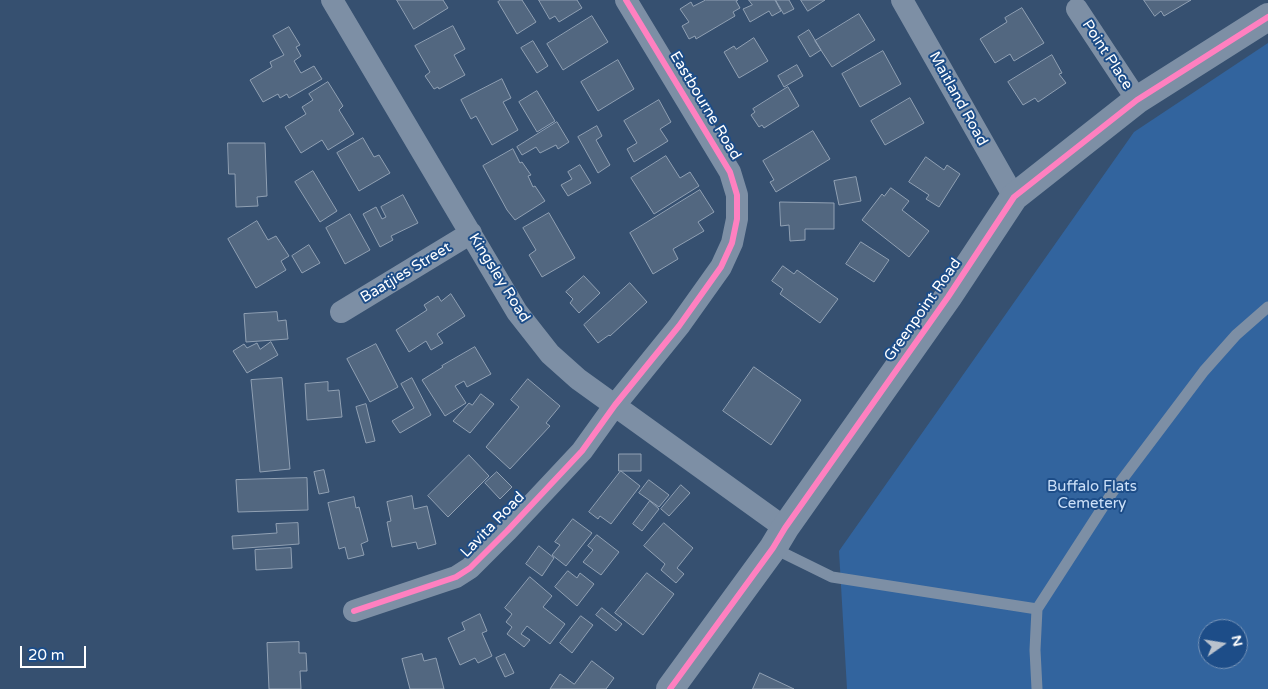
<!DOCTYPE html>
<html>
<head>
<meta charset="utf-8">
<style>
	body { margin:0 }
	#map { position:relative; width:1268px; height:689px; overflow:hidden; background:#365070; font-family:"Varela Round",sans-serif }
	canvas { display:block }
	.north { position:absolute; left:1198px; top:619px; width:50px; height:50px; box-sizing:border-box; background:#1d4d88; border:1px solid #7794b8; border-radius:50%; rotate:77deg; font-size:14px; font-weight:700; line-height:20px; text-align:center; color:#fff }
	.north::after { content:''; display:block; margin:auto; width:18px; height:22px; background:#b9c2cd; clip-path:polygon(50% 0,100% 100%,50% 72%,0 100%) }
	.scale { position:absolute; left:20px; top:646px; width:66px; height:22px; box-sizing:border-box; border:2px solid #fff; border-top:0; padding-left:6px; font-size:15px; line-height:18px; white-space:nowrap; color:#fff; -webkit-text-stroke:4px #1d4d88; paint-order:stroke }
</style>
</head>
<body>
<div id="map">
<canvas width="1268" height="689"></canvas>
<div class="north">N</div>
<div class="scale">20 m</div>
</div>
<script>
const c = document.querySelector('canvas').getContext('2d');
c.lineJoin = 'round';
function fillPath(path, color) {
  c.fillStyle = color;
  c.fill(path, 'evenodd');
}
function stroke(path, color, width, dash) {
  c.strokeStyle = color;
  c.lineWidth = width;
  c.lineCap = dash ? 'butt' : 'round';
  c.setLineDash(dash || []);
  c.stroke(path);
}
function write(font, color, halo, rows, align = 'center') {
  c.font = font + ' "Varela Round",sans-serif';
  c.lineWidth = 4;
  c.setLineDash([]);
  c.textBaseline = 'middle';
  c.strokeStyle = halo;
  c.fillStyle = color;
  for (const [text, x, y, turn = 0] of rows) {
    c.save();
    c.translate(x, y);
    c.rotate((+turn || 0) * Math.PI / 180);
    c.textAlign = isNaN(turn) ? turn : align;
    if (halo) c.strokeText(text, 0, 0);
    c.fillText(text, 0, 0);
    c.restore();
  }
}
const green = new Path2D(`
	M1268 43V689H847L839 551 1134 132ZM1208 629H1238V659H1208Z`);
const building = new Path2D(`
	M397 0H443L448 8 414 29Z
	M501 0H522L536 22 517 34 498 2Z
	M539 0H577L582 8 559 22 555 16 550 19Z
	M706 0H738L736 1 740 8 733 12 735 16 696 39 695 36 689 39 682 26 689 22 680 9 691 2 693 6Z
	M749 0H775L781 11 772 16 769 11 750 22 743 9 752 5Z
	M776 0H789L794 9 784 14Z
	M801 0H825L808 11Z
	M1144 0H1191L1164 16 1161 11 1155 16Z
	M1022 8 1044 43 1014 61 1010 54 995 63 980 39 1007 22 1005 18Z
	M859 14 875 40 832 67 815 41Z
	M592 16 608 42 563 70 547 44Z
	M453 26 465 49 454 55 465 75 439 89 438 87 434 89 425 76 430 72 415 46Z
	M289 27 300 45 296 47 301 56 294 61 301 73 314 66 322 79 289 98 287 94 280 98 278 94 263 102 250 80 272 67 270 62 284 55 273 36Z
	M809 30 821 50 810 57 798 37Z
	M754 38 768 61 739 78 724 52 734 46 736 49Z
	M533 41 548 66 537 73 521 48Z
	M883 51 901 84 860 107 842 74Z
	M1052 55 1062 73 1059 74 1066 83 1038 102 1035 98 1023 105 1008 82Z
	M618 60 634 89 598 111 581 82Z
	M797 65 803 76 784 87 778 76Z
	M502 79 511 98 503 102 518 130 492 145 476 116 471 119 461 100Z
	M328 82 343 106 339 110 354 134 328 150 322 140 301 153 285 127 306 114 302 107 313 100 309 94Z
	M788 87 799 106 764 128 762 125 759 127 751 115 755 112 753 109Z
	M537 91 555 121 537 132 519 102Z
	M910 98 924 123 885 145 871 121Z
	M659 100 671 122 660 129 668 141 634 162 627 149 637 143 624 121Z
	M557 122 569 142 558 149 556 145 540 153 536 147 522 155 517 147Z
	M597 126 602 136 596 140 610 165 598 173 578 137Z
	M813 131 830 159 776 192 770 182 774 180 763 161Z
	M363 138 374 157 379 155 390 173 359 191 337 153Z
	M228 143H265L267 196 257 197 258 206 236 207 235 174H229Z
	M513 149 520 163 522 162 531 175 528 176 533 187 535 186 545 201 515 220 507 210 483 166Z
	M666 156 680 178 690 172 699 186 654 214 631 178Z
	M926 157 944 170 947 165 960 174 939 207 926 199 929 195 909 182Z
	M580 165 591 183 568 196 561 185 572 179 568 172Z
	M313 171 337 211 320 222 295 182Z
	M856 177 861 201 839 205 834 181Z
	M891 188 909 201 902 210 929 231 909 257 862 220 882 194 884 196Z
	M700 190 714 212 698 222 704 231 673 249 678 259 653 274 630 233Z
	M403 195 418 223 391 236 393 240 380 247 363 214 376 207 382 219 386 217 381 207Z
	M780 202 834 203V229H805V240L790 241 789 225 781 226Z
	M549 213 575 258 542 277 529 255 536 250 523 228Z
	M350 214 370 250 345 264 326 228Z
	M257 221 268 240 276 236 289 256 281 261 286 270 256 288 228 239Z
	M861 242 889 260 874 282 846 264Z
	M309 245 320 263 302 273 292 256Z
	M783 266 794 274 797 270 838 299 820 323 780 294 783 289 772 281Z
	M584 276 600 293 579 313 570 303 573 299 566 292Z
	M630 283 647 302 610 336 609 335 598 343 584 325Z
	M451 294 465 316 437 334 443 343 431 350 426 341 409 352 396 330 427 310 424 305 438 296 441 301Z
	M277 312 278 321 286 320 288 339 246 342 244 314Z
	M271 342 278 355 247 373 233 351 244 344 247 348 257 343 260 349Z
	M376 344 398 387 370 402 347 359Z
	M475 347 491 374 467 387 464 381 455 386 466 403 445 416 422 380 443 367 442 366Z
	M754 367 801 400 771 445 723 411Z
	M282 378 290 469 260 472 251 380Z
	M412 378 431 415 400 433 392 421 414 408 401 384Z
	M528 379 560 406 546 423 550 426 510 469 486 447 519 407 511 400Z
	M328 382V391L339 390 342 417 307 420 305 384Z
	M481 394 494 404 470 433 453 421 469 403 472 405Z
	M366 404 375 441 366 443 356 407Z
	M619 454H641V471H619Z
	M469 455 489 476 448 517 428 496Z
	M324 470 329 492 319 494 314 472Z
	M621 471 640 486 611 524 600 516 598 519 589 512Z
	M497 472 512 487 500 499 485 483Z
	M307 478 308 510 238 512 236 480Z
	M649 480 669 495 659 507 639 493Z
	M681 485 690 493 669 516 661 509Z
	M412 496 414 509 427 506 436 544 418 549 416 542 392 547 387 522 391 521 387 502Z
	M354 497 356 508 359 507 368 541 361 544 364 555 348 559 345 547 339 549 328 503Z
	M650 501 659 509 642 531 633 524Z
	M573 519 592 533 566 566 552 555 560 545 555 542Z
	M298 523 299 544 233 549 232 536 277 533 276 524Z
	M664 523 693 548 677 568 684 574 676 583 661 570 665 564 644 546Z
	M597 535 619 552 601 575 583 562 593 550 588 546Z
	M539 546 554 558 542 576 526 564Z
	M291 548 292 568 256 570 255 550Z
	M568 571 577 578 580 573 594 584 577 606 555 587Z
	M647 573 674 594 643 635 615 613Z
	M530 577 552 596 543 607 565 624 550 644 527 626 521 634 530 640 524 647 507 634 512 627 506 622 512 614 505 608Z
	M602 608 622 624 616 631 596 615Z
	M480 614 487 631 482 633 492 656 478 663 475 658 460 665 448 638 465 630 462 623Z
	M581 616 593 625 572 653 560 643Z
	M299 642V653H306L307 671H300L301 689H269L267 643Z
	M422 654 424 661 436 658 444 689H410L402 659Z
	M505 654 514 673 505 677 496 658Z
	M592 661 614 678 606 689H550L560 674 574 684Z
	M760 673 794 689H753Z`);
const service = new Path2D(`
	M773 548 832 577 1037 609
	M1037 689 1035 650 1037 609 1112 493 1204 371 1236 335 1268 307`);
const minor = new Path2D(`
	M332 0 517 312 550 354 578 379 785 528
	M902 0 1014 197
	M1077 9 1137 100
	M341 312 471 233
	M354 611 456 577 470 568 507 531 582 451 615 405 679 326 721 267 732 243 737 219V195L730 172 626 0`);
const tertiary = new Path2D(`
	M670 689 773 548 785 528 948 297 1014 197 1137 100 1268 17`);
const cycleway = new Path2D(`
	M354 611 456 577 470 568 507 531 582 451 615 405 679 326 721 267 732 243 737 219V195L730 172 626 0
	M670 689 773 548 785 528 948 297 1014 197 1137 100 1268 17`);
const streetNames = [
	["Point Place",1107,55,57],
	["Maitland Road",958,99,61],
	["Eastbourne Road",705,106,59],
	["Baatjies Street",406,273,-31],
	["Kingsley Road",499,278,58],
	["Greenpoint Road",923,310,-55],
	["Lavita Road",493,525,-46]
];
const parkNames = [
	["Buffalo Flats",1092,487],
	["Cemetery",1092,504]
];
fillPath(green, '#32649e');
fillPath(building, '#526780');
stroke(building, '#90a0b3', 1);
stroke(service, '#7d8fa5', 11);
stroke(minor, '#7d8fa5', 22);
stroke(tertiary, '#7d8fa5', 28);
stroke(cycleway, '#ff80c0', 6);
write('15px', '#fff', '#1d4d88', streetNames);
write('15px', '#cce0f8', '#1d4d88', parkNames);
</script>
</body>
</html>
